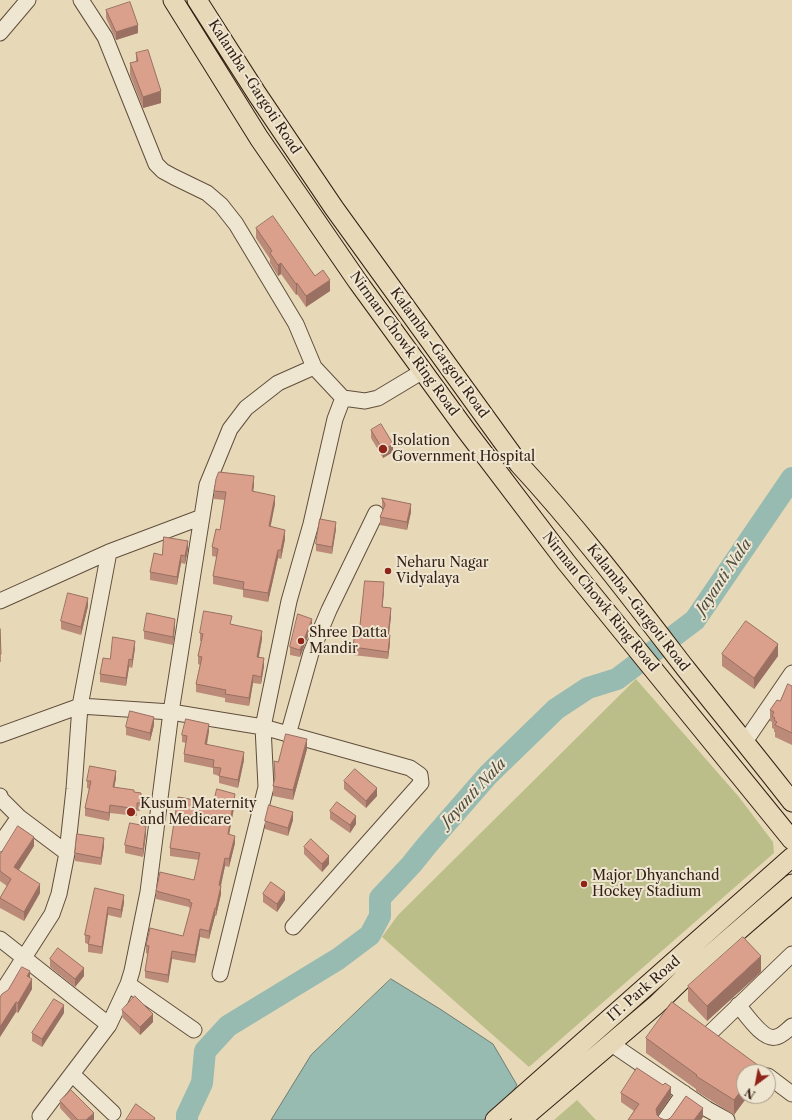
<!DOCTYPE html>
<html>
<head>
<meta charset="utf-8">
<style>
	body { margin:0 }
	#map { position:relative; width:792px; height:1120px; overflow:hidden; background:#e7d9b8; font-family:"Libre Caslon Text",serif }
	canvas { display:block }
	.north { position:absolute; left:736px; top:1064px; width:40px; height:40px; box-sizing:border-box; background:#efe6d1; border:1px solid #a49685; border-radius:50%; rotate:212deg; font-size:11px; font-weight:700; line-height:16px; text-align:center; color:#331f13 }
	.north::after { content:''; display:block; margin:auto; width:14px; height:18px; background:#8f2418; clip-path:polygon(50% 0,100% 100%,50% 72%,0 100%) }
</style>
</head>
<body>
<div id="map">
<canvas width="792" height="1120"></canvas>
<div class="north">N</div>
</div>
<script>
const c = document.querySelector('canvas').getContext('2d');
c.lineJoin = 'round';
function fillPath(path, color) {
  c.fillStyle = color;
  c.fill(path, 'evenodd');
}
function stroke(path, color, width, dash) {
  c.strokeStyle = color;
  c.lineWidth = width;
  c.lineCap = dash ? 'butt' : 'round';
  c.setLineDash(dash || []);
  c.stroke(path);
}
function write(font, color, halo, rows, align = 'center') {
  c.font = font + ' "Libre Caslon Text",serif';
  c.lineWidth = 4;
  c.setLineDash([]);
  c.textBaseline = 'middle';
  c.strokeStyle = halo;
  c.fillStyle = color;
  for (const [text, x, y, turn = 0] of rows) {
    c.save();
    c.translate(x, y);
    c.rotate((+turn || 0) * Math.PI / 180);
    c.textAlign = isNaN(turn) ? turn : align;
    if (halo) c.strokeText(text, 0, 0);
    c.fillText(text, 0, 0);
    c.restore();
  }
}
const green = new Path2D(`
	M636 679 739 797 773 842 774 853 529 1067 382 937 398 915Z
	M577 1100 596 1120H554Z`);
const water = new Path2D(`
	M391 979 440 1009 493 1044 517 1085 504 1104 486 1120H271L311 1055Z`);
const river = new Path2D(`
	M187 1120V1115L202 1083 205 1051 228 1026 338 959 370 935 380 916V898L411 865 428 844 488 775 556 709 588 688 617 679 695 620 792 478`);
const minor = new Path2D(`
	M81 0 105 37 156 164 163 171 174 177 207 193 221 205 236 224 296 324 314 367 343 398 365 401 378 398 423 371
	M0 33 28 0
	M0 601 109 552 202 517
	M0 735 80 706 171 712 263 727 410 768 420 775 421 783 293 927
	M288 735 311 653 329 610 376 513
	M744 743 792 673
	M0 796 1 799 19 817 67 853
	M0 844 19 817
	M0 939 109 1025
	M220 974 266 787 263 727 289 601 311 524 335 419 343 398
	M128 984 194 1030
	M0 995 52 914 59 894 67 853 74 789 80 706 109 552
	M738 1005C746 1014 763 1041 776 1037 782 1036 787 1030 792 1026
	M709 1034 792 954
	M610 1043 707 1109 727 1120
	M72 1074 113 1113
	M768 1076 792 1094
	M40 1116 109 1025 128 984 132 971 148 892 171 712 207 485 230 429 246 408 278 383 314 367
	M665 1120 684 1093`);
const major = new Path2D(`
	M173 0 259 138 358 282 465 429 566 562 792 840
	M197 0 257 94 334 208 519 464C579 529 632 599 686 669 721 713 757 757 792 802
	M495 1120 792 857
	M521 1120 656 1005 686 976 792 884`);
const wall = new Path2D(`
	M106 10 138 33 116 40 106 18Z
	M136 53 161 103 143 108 130 75V63L136 62Z
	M256 228 315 276 330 291 306 307 297 294 296 295 281 274 278 276 270 263V259L256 238Z
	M371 430 393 452 383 458 371 438Z
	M254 485 253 491 275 504 270 527 285 539 281 559 278 558 268 602 243 597V590L213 584V576L217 557 212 556V547L220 530 225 500 214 499V491Z
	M382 498 411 512 407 530 380 525V517L383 509 382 506Z
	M336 529 332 554 316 551V544Z
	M188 549 185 564 181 563 177 585 150 580V572L162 555Z
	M384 590 382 607 391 616 389 635 390 643 388 659 353 655V647L359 631Z
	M88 606 81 635 61 629V621Z
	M232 624 262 639 259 657 264 666 261 684 253 683 249 706 225 702V698L196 692V684L200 665 198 664V656L201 641H200V633Z
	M175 626 173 645 144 639V631Z
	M312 626 300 657 290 655V647Z
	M0 629 1 654V662H0Z
	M135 648 132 668 129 667 126 686 100 682V674L110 659Z
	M722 654 778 656 754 689 722 666Z
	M792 686V745L775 737V732H774V729L772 728V722L770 721V710L780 701Z
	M154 725 150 741 126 735V727Z
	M209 731 207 745 244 760 238 788 219 783V776L213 774V768L184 762V754L186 743 182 742V735Z
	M307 749 293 800 273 796V786L275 779 274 761 278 762Z
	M116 778 114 787 134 792 141 801 140 811H137V816L110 813 109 821 85 816V808L89 789 87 788V781Z
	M344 781 377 796 366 808 344 789Z
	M235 802 229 834 235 843 229 867 225 866 221 886V894L216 916H215L209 939 200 937 195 963 172 959 168 983 145 978V971L148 954 146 953V945L183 936 190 910 189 907 156 899V891L194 880 199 860 170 856V848L213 803Z
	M330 811 356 824 350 833 330 819Z
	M293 820 288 836 265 829V821Z
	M146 834 143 857 125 853V845Z
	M34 846 19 870 40 893 24 921 0 908V898L7 886 0 881V855Z
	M104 846 101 865 75 861V853Z
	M304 847 329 864 322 872 304 854Z
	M95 888 124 903 121 918 108 915 102 954 88 952V944L85 943V935Z
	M263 894 285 900 277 912 263 902Z
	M50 959 84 976 75 987 50 967Z
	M761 972 707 1021 688 1001V986Z
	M30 978 32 989 18 1013 16 1012 0 1037V997Z
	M122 1010 153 1022 140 1035 122 1017Z
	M64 1013 42 1047 32 1041V1033Z
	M646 1038 759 1072 734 1115 696 1091V1089L646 1053Z
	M621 1093 671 1096 658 1116 660 1118 665 1120 703 1117 701 1120H628L634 1111 621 1102Z
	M60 1101 94 1120H71L60 1108Z`);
const shadedWall = new Path2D(`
	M138 25V33L116 40V32Z
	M161 91V103L143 108V97Z
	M281 263V274L278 276V265Z
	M330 280V291L306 307V296Z
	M297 283V294L296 295V284Z
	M393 444V452L383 458V450Z
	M254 476V485L252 500V491Z
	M275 496V504L269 535V526Z
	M411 504V512L407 530V522Z
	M336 522V529L332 554V547Z
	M285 530V539L281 559V550Z
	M188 541V549L185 564V556Z
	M278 550V558L268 602V593Z
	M181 555V563L177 585V577Z
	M384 582V590L382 615V607Z
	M88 598V606L81 635V627Z
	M391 608V616L388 642V635Z
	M175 619V626L173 645V637Z
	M312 619V626L300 657V650Z
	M262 631V639L257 665V657Z
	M390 635V643L388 659V652Z
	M135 641V648L132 668V660Z
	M778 644V656L754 689V678Z
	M264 658V666L261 684V677Z
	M129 659V667L126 686V678Z
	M253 675V683L249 706V698Z
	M154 717V725L150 741V733Z
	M209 724V731L205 752V744Z
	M307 739V749L293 800V790Z
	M244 752V760L238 788V780Z
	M116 771V778L113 795V787Z
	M377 788V796L366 808V801Z
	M141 793V801L140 811V803Z
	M235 794V802L228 841V834Z
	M110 805V813L109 821V813Z
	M293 812V820L288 836V828Z
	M356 816V824L350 833V825Z
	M146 826V834L143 857V849Z
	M235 836V843L229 867V859Z
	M34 837V846L14 877V867Z
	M104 838V846L101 865V858Z
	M329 856V864L322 872V864Z
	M225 858V866L219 893V885Z
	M40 884V893L24 921V912Z
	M221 886V894L216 916V908Z
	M285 892V900L277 912V904Z
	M124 895V903L121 918V910Z
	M108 907V915L102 954V947Z
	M215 908V916L209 939V931Z
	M200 929V937L195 963V955Z
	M172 951V959L168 983V975Z
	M761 956V972L707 1021V1006Z
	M84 968V976L75 987V979Z
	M30 971V981L27 976Z
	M32 979V989L18 1013V1003Z
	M16 1002V1012L0 1037V1027Z
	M64 1005V1013L42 1047V1039Z
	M153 1014V1022L140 1035V1027Z
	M759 1066V1072H755Z
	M671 1087V1096L656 1119V1109Z
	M744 1087V1096H748L734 1115V1100Z
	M703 1108V1117L701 1120H694Z
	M94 1113V1120H86Z`);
const building = new Path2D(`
	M130 2 138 25 116 32 106 10Z
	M148 50 161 91 143 97 130 63 138 61 136 53Z
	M273 216 315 276 323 270 330 280 306 296 297 283 296 284 281 263 278 265 270 253 272 251 256 228Z
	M381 424 393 444 383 450 371 430Z
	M219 472 254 476 252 491 275 496 269 526 285 530 281 550H278L268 593 243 589 244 582 213 576 218 549 212 547 216 529 220 530 226 492 214 491 216 479Z
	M382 498 411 504 407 522 380 517 385 505Z
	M320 519 336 522 332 547 316 544Z
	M164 537 188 541 185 556 181 555 177 577 150 572 154 553 162 555Z
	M365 581 384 582 382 607 391 608 388 635H390L388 652 353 647 355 631H359Z
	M68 593 88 598 81 627 61 621Z
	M204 611 232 616 230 624 262 631 257 657 264 658 261 677 253 675 249 698 225 694 226 690 196 684 202 657 198 656 203 634 200 633Z
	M147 613 175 619 173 637 144 631Z
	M298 614 312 619 300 650 290 647Z
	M746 621 778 644 754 678 722 654Z
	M0 629 1 654H0Z
	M113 637 135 641 132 660 129 659 126 678 100 674 103 658 110 659Z
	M788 684 792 686V733L775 725 777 722 774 720 775 718 772 716 774 712 770 710 777 700 780 701Z
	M130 711 154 717 150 733 126 727Z
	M186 719 209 724 205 744 244 752 238 780 219 776 221 768 213 767 214 760 184 754 187 736 182 735Z
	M286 734 307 739 293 790 273 786 275 777 274 761 278 762Z
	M90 766 116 771 113 787 134 790V792L141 793 140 803H137V809L110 805 109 813 85 808 91 781H87Z
	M355 769 377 788 366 801 344 781Z
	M217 789 235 794 228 834 235 836 229 859 225 858 219 885 221 886 216 908H215L209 931 200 929 195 955 172 951 168 975 145 971 149 946 146 945 150 928 183 936 192 903 189 902 190 900 156 891 160 872 194 880 200 853 170 848 178 797 213 803Z
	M337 802 356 816 350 825 330 811Z
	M269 805 293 812 288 828 265 821Z
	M130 823 146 826 143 849 125 845Z
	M18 826 34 837 14 867 40 884 24 912 0 898 11 879 0 871V855Z
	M77 834 104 838 101 858 75 853Z
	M311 839 329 856 322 864 304 847Z
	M271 882 285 892 277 904 263 894Z
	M95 888 124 895 121 910 108 907 102 947 88 944 90 936 85 935Z
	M743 937 761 956 707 1006 688 986Z
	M58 948 84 968 75 979 50 959Z
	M22 967 30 971 27 976 32 979 18 1003 16 1002 0 1027V997L2 994 8 990Z
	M135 996 153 1014 140 1027 122 1010Z
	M54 999 64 1005 42 1039 32 1033Z
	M672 1002 759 1066 755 1072H744V1087L734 1100 696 1076 697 1075 646 1038Z
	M637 1068 663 1085 665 1083 671 1087 656 1109 657 1115 660 1118 665 1120 669 1119 672 1116 686 1096 703 1108 694 1120H628L639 1104 621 1093Z
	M71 1090 94 1113 86 1120H78L60 1101Z
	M136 1104 155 1118 154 1120H126Z`);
const markers = [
	[383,449,5,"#8f2418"],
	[388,571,4,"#8f2418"],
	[301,641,4,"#8f2418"],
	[131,812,5,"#8f2418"],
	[584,884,4,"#8f2418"]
];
const streetNames = [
	["Kalamba -Gargoti Road",254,87,57],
	["Nirman Chowk Ring Road",404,344,54],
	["Kalamba -Gargoti Road",439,353,54],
	["Nirman Chowk Ring Road",600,602,51],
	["Kalamba -Gargoti Road",638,608,52],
	["IT. Park Road",644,989,-41]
];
const poiNames = [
	["Isolation",392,441],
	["Government Hospital",392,457],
	["Neharu Nagar",396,563],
	["Vidyalaya",396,579],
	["Shree Datta",309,633],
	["Mandir",309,649],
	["Kusum Maternity",140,804],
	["and Medicare",140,820],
	["Major Dhyanchand",592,876],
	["Hockey Stadium",592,892]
];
const waterNames = [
	["Jayanti Nala",724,577,-56],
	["Jayanti Nala",474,793,-47]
];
fillPath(green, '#bcbe8a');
fillPath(water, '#97bab1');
stroke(water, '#6f7c72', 1);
stroke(river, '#97bab1', 22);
stroke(minor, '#604e3c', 17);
stroke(major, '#331f13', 21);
stroke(minor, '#efe6d1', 15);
stroke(major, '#e7d9b8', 19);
fillPath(wall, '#bb8a78');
fillPath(shadedWall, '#997062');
fillPath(building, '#daa08c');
stroke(building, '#997062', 1);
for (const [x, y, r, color] of markers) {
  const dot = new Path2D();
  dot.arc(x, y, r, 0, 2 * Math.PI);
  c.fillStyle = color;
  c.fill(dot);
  stroke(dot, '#efe6d1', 1.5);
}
write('14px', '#331f13', '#efe6d1', streetNames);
write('14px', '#331f13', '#efe6d1', poiNames, 'left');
write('italic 15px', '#514e42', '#efe6d1', waterNames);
</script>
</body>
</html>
